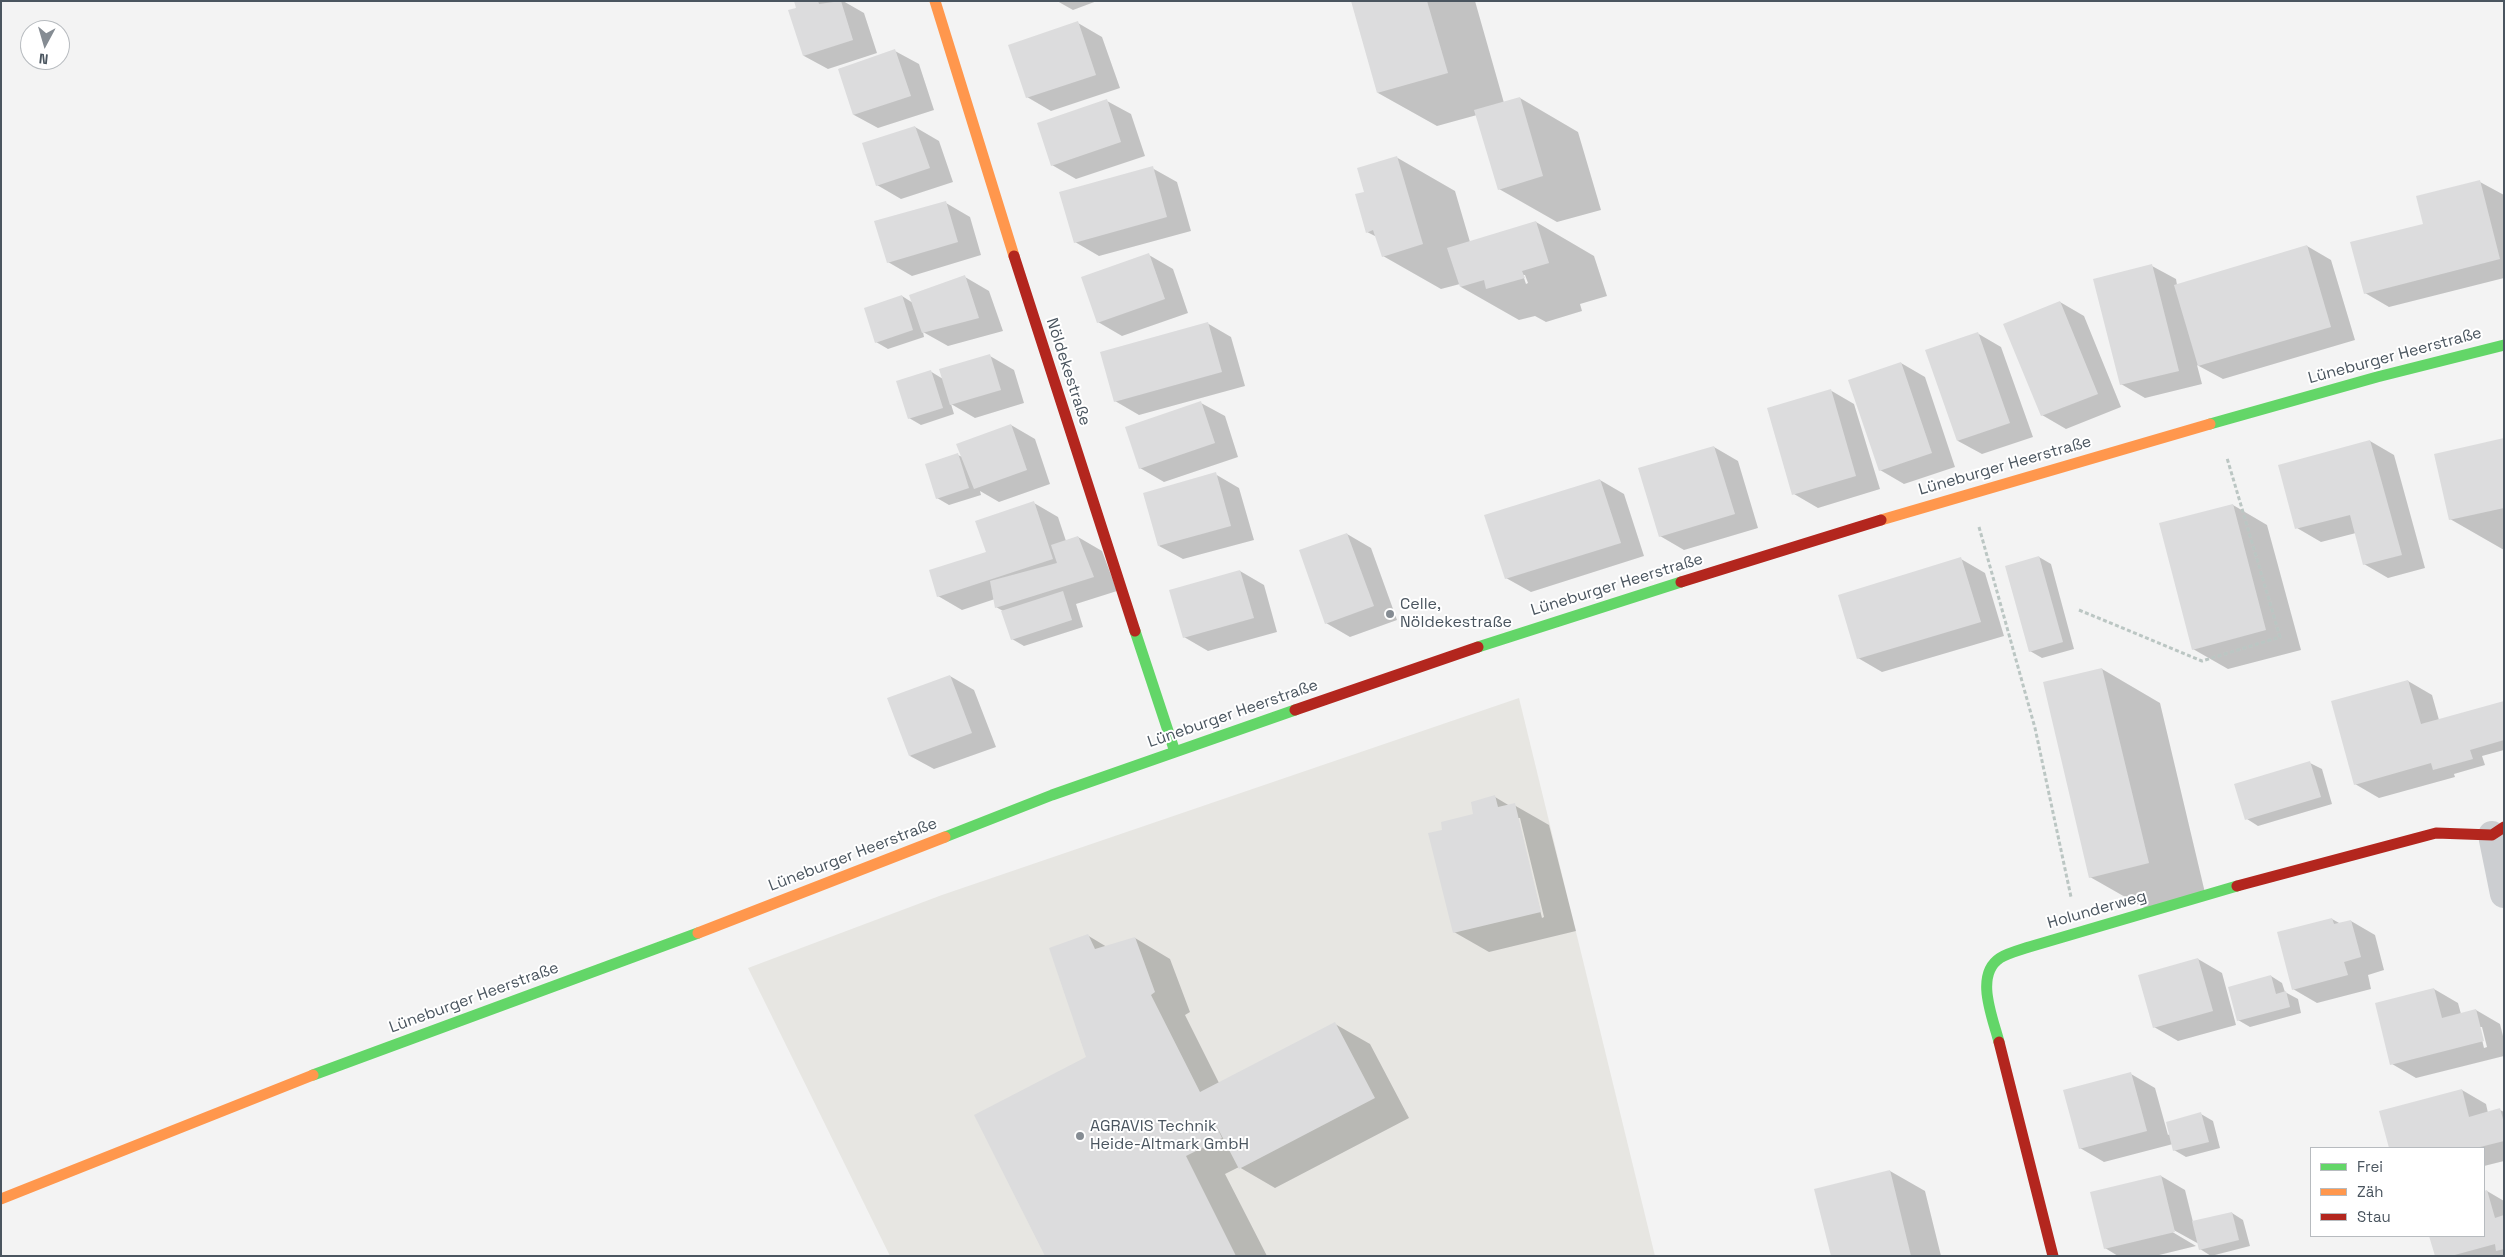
<!DOCTYPE html>
<html>
<head>
<meta charset="utf-8">
<style>
	body { margin:0 }
	#map { position:relative; width:2505px; height:1257px; overflow:hidden; background:#f3f3f3; font-family:"Space Grotesk",sans-serif }
	canvas { display:block }
	.frame { position:absolute; inset:0; border:2px solid #4a555f; pointer-events:none }
	.legend { position:absolute; left:2310px; top:1147px; width:175px; height:90px; box-sizing:border-box; background:#fff; border:1px solid #b7bbbf; margin:0; padding:6px 9px; list-style:none; font-size:15px; color:#4a555f }
	.legend li { display:flex; align-items:center; gap:10px; height:25px }
	.legend b { width:25px; border:1px solid #b7bbbf }
	.north { position:absolute; left:20px; top:20px; width:50px; height:50px; box-sizing:border-box; background:#fff; border:1px solid #b7bbbf; border-radius:50%; rotate:186deg; font-size:14px; font-weight:700; line-height:20px; text-align:center; color:#4a555f }
	.north::after { content:''; display:block; margin:auto; width:18px; height:22px; background:#858c93; clip-path:polygon(50% 0,100% 100%,50% 72%,0 100%) }
</style>
</head>
<body>
<div id="map">
<canvas width="2505" height="1257"></canvas>
<div class="frame"></div>
<ul class="legend">
<li><b style="height:6px;background:#63d668"></b>Frei</li>
<li><b style="height:6px;background:#ff974d"></b>Zäh</li>
<li><b style="height:6px;background:#b3261e"></b>Stau</li>
</ul>
<div class="north">N</div>
</div>
<script>
const c = document.querySelector('canvas').getContext('2d');
c.lineJoin = 'round';
function fillPath(path, color) {
  c.fillStyle = color;
  c.fill(path, 'evenodd');
}
function stroke(path, color, width, dash) {
  c.strokeStyle = color;
  c.lineWidth = width;
  c.lineCap = dash ? 'butt' : 'round';
  c.setLineDash(dash || []);
  c.stroke(path);
}
function write(font, color, halo, rows, align = 'center') {
  c.font = font + ' "Space Grotesk",sans-serif';
  c.lineWidth = 4;
  c.setLineDash([]);
  c.textBaseline = 'middle';
  c.strokeStyle = halo;
  c.fillStyle = color;
  for (const [text, x, y, turn = 0] of rows) {
    c.save();
    c.translate(x, y);
    c.rotate((+turn || 0) * Math.PI / 180);
    c.textAlign = isNaN(turn) ? turn : align;
    if (halo) c.strokeText(text, 0, 0);
    c.fillText(text, 0, 0);
    c.restore();
  }
}
const commercial = new Path2D(`
	M1519 698 1655 1256H890L748 968 942 895Z`);
const shadow = new Path2D(`
	M795 1H843L864 13 877 53 828 69 804 56 790 11 797 8Z
	M1057 1H1097L1073 10Z
	M1352 1H1475L1504 103 1520 98 1578 132 1601 210 1557 222 1499 189 1477 115 1437 126 1378 93Z
	M1078 23 1102 37 1120 88 1051 111 1027 97Z
	M895 51 919 64 934 110 878 128 854 115 839 69Z
	M1107 101 1131 114 1145 156 1076 179 1052 165Z
	M915 127 939 141 953 182 901 199 877 185Z
	M1396 157 1455 191 1470 242 1536 222 1594 256 1607 296 1580 304 1582 311 1546 322 1535 316 1519 320 1461 287 1460 284 1441 289 1383 256 1377 237 1367 232 1366 192ZM1523 275H1525L1528 283 1526 284Z
	M1152 168 1177 182 1191 231 1099 256 1075 242Z
	M2480 182 2504 195V278L2389 307 2365 293 2425 225Z
	M946 203 970 217 981 255 912 276 888 262Z
	M2307 246 2331 260 2355 340 2223 379 2197 365 2202 384 2145 398 2121 384 2152 266 2176 279 2177 285Z
	M1149 255 1173 269 1188 313 1122 336 1098 322Z
	M965 277 989 291 1003 331 948 346 923 332 924 337 888 349 876 342 902 296 913 303Z
	M2060 302 2084 316 2121 407 2066 429 2042 415Z
	M1207 323 1231 337 1245 386 1139 415 1115 401Z
	M1977 333 2001 347 2033 437 1982 454 1958 441 1926 351Z
	M990 356 1014 370 1024 403 975 418 951 404 954 414 921 425 909 418 930 371 943 379Z
	M1901 363 1925 377 1955 467 1904 484 1880 470Z
	M1830 390 1854 404 1880 489 1818 508 1794 494Z
	M1201 403 1225 416 1238 457 1164 482 1140 468Z
	M1011 425 1035 439 1050 484 999 502 980 491 981 495 949 505 937 498 958 455 962 457Z
	M2504 440V550L2450 519Z
	M2370 441 2394 455 2425 568 2388 578 2364 564 2356 533 2321 542 2297 528Z
	M1714 447 1738 461 1758 528 1684 550 1660 536Z
	M1215 474 1239 488 1254 540 1183 559 1159 546Z
	M1600 480 1624 494 1644 556 1531 592 1506 578Z
	M1034 503 1058 517 1066 541 1078 537 1102 551 1117 591 1076 604 1083 627 1024 646 1012 639 1003 611 996 607 995 599 962 610 938 596 987 552Z
	M2233 505 2267 525 2301 650 2228 669 2193 649Z
	M1347 534 1371 548 1397 620 1350 637 1326 623Z
	M2039 557 2051 564 2074 649 2042 658 2030 651Z
	M1961 559 1985 573 2004 636 1882 672 1858 658Z
	M1240 571 1264 585 1277 632 1208 651 1184 637Z
	M2102 669 2160 703 2206 897 2148 910 2090 877Z
	M950 676 974 690 996 747 934 769 910 756Z
	M2408 681 2432 695 2439 720 2504 703V750L2482 756 2485 765 2454 774 2455 777 2379 798 2355 784Z
	M2310 763 2322 769 2332 804 2258 826 2247 819Z
	M1495 797 1510 806 1514 805 1549 825 1576 931 1489 952 1454 932 1444 831 1475 814ZM1517 818H1520L1544 917 1542 918Z
	M2332 919 2341 924 2351 921 2375 935 2384 970 2368 975 2371 989 2317 1003 2293 989Z
	M1087 935 1107 947 1135 938 1170 959 1190 1012 1185 1015 1219 1083 1335 1024 1370 1044 1409 1118 1275 1188 1239 1167 1225 1174 1267 1256H1046L1090 1058Z
	M2198 959 2222 973 2236 1025 2178 1041 2154 1027Z
	M2271 976 2282 983 2285 992 2298 999 2301 1013 2250 1027 2238 1020Z
	M2434 989 2458 1003 2461 1014 2476 1010 2500 1024 2504 1040V1056L2416 1078 2392 1064ZM2479 1027H2482L2487 1047 2484 1048Z
	M2131 1074 2155 1088 2168 1135 2201 1114 2213 1121 2220 1148 2186 1157 2174 1150 2173 1144 2104 1162 2080 1148Z
	M2462 1090 2486 1104 2488 1113 2500 1110 2504 1112V1161L2484 1166V1148H2391L2381 1112Z
	M1890 1171 1925 1191 1941 1256H1832Z
	M2161 1176 2185 1190 2193 1222 2232 1213 2243 1220 2250 1246 2211 1256 2200 1249 2199 1244 2170 1228 2169 1230 2196 1246 2155 1256H2118L2105 1248Z
	M2487 1191 2504 1201V1256H2436L2431 1236H2484V1192Z`);
const building = new Path2D(`
	M794 1H818L819 4 841 1 853 40 803 56 788 10 796 8Z
	M1351 1H1427L1448 73 1377 93Z
	M1078 21 1096 75 1026 98 1008 45Z
	M895 49 911 96 853 115 838 69Z
	M1520 97 1543 176 1498 190 1474 110Z
	M1107 99 1121 142 1051 166 1037 123Z
	M915 126 930 168 876 186 862 143Z
	M1397 156 1423 244 1382 257 1373 230 1366 233 1355 194 1364 192 1357 168Z
	M1153 166 1167 217 1074 243 1059 192Z
	M2480 180 2500 259 2364 294 2350 242 2423 224 2416 196Z
	M946 201 958 242 887 263 874 221Z
	M1536 221 1549 263 1522 271 1525 278 1486 289 1484 280 1460 287 1447 248Z
	M2307 245 2331 327 2198 366 2174 285Z
	M1149 253 1165 299 1097 323 1081 277Z
	M2152 264 2179 371 2120 385 2093 279Z
	M965 275 979 318 922 333 909 295Z
	M902 295 913 330 875 343 864 308Z
	M2060 301 2098 394 2041 416 2003 324Z
	M1208 322 1222 372 1114 402 1100 352Z
	M1978 332 2010 423 1957 441 1925 350Z
	M990 354 1001 390 950 405 939 369Z
	M1901 362 1932 453 1879 471 1848 380Z
	M931 370 943 408 908 419 896 381Z
	M1831 389 1856 476 1792 495 1767 408Z
	M1201 401 1215 443 1139 469 1125 427Z
	M1011 424 1027 470 974 489 956 444Z
	M2504 438V508L2449 520 2434 454Z
	M2370 440 2402 555 2363 565 2350 515 2295 529 2278 465Z
	M1714 446 1735 514 1659 537 1638 468Z
	M958 453 969 488 936 499 925 464Z
	M1216 472 1231 526 1158 546 1143 493Z
	M1600 479 1621 543 1505 579 1484 515Z
	M1034 501 1053 559 937 597 929 570 986 552 975 521Z
	M2233 504 2266 630 2192 650 2159 523Z
	M1347 533 1374 606 1325 624 1299 550Z
	M1078 536 1094 577 995 608 990 581 1057 563 1051 545Z
	M2039 556 2063 642 2029 652 2005 566Z
	M1961 557 1981 622 1857 659 1838 595Z
	M1240 570 1254 618 1183 638 1169 590Z
	M1063 591 1072 620 1011 640 1001 611Z
	M2102 668 2149 863 2089 878 2043 682Z
	M950 675 972 733 909 756 887 698Z
	M2408 680 2421 724 2504 701V740L2470 750 2473 759 2433 770 2431 763 2354 785 2331 701Z
	M2310 761 2321 797 2245 820 2234 784Z
	M1495 795 1498 807 1515 803 1541 912 1453 933 1428 833 1442 830 1441 822 1473 814 1471 802Z
	M2332 918 2334 924 2351 920 2361 957 2344 962 2348 975 2292 990 2277 932Z
	M1088 934 1095 949 1135 937 1155 992 1151 995 1200 1092 1335 1022 1375 1098 1239 1169 1214 1121 1222 1138 1186 1156 1236 1256H1045L974 1115 1086 1057 1049 948Z
	M2198 958 2213 1011 2153 1028 2138 975Z
	M2271 975 2276 994 2286 991 2290 1007 2237 1021 2228 987Z
	M2434 988 2442 1018 2476 1009 2484 1041 2390 1065 2375 1003Z
	M2131 1072 2147 1131 2079 1149 2063 1090Z
	M2462 1089 2469 1117 2500 1108 2504 1123V1141L2476 1148H2389L2379 1111Z
	M2201 1112 2209 1142 2173 1151 2166 1122Z
	M1890 1170 1911 1256H1831L1814 1189Z
	M2161 1175 2175 1232 2104 1249 2090 1192Z
	M2487 1190 2495 1218 2504 1215V1249L2496 1251 2495 1244 2451 1256H2435L2429 1236H2484V1191Z
	M2232 1212 2239 1240 2199 1250 2192 1221Z`);
const path = new Path2D(`
	M1979 527 2035 728 2071 897
	M2079 610 2202 661 2280 637 2227 458`);
const street = new Path2D(`
	M2492 835 2504 894`);
const fast = new Path2D(`
	M2210 424 2377 377 2504 345
	M1135 631 1175 752
	M1478 647 1681 582
	M945 837 1052 795 1295 710
	M1999 1042C1993 1018 1974 975 2000 958 2008 953 2020 950 2029 947L2237 886
	M313 1075 698 933`);
const slow = new Path2D(`
	M935 1 1014 256
	M1881 520 2210 424
	M698 933 945 837
	M1 1199 313 1075`);
const jam = new Path2D(`
	M1014 256 1135 631
	M1681 582 1881 520
	M1295 710 1478 647
	M2237 886 2436 833 2492 835 2504 827
	M1999 1042 2053 1256`);
const markers = [
	[1390,614,5,"#858c93"],
	[1080,1136,5,"#858c93"]
];
const streetNames = [
	["Lüneburger Heerstraße",2395,356,-15],
	["Nöldekestraße",1068,372,72],
	["Lüneburger Heerstraße",2005,466,-16],
	["Lüneburger Heerstraße",1617,585,-17],
	["Lüneburger Heerstraße",1233,714,-19],
	["Lüneburger Heerstraße",853,855,-21],
	["Holunderweg",2097,910,-16],
	["Lüneburger Heerstraße",474,998,-20]
];
const poiNames = [
	["Celle,",1400,605],
	["Nöldekestraße",1400,623],
	["AGRAVIS Technik",1090,1127],
	["Heide-Altmark GmbH",1090,1145]
];
fillPath(commercial, '#e7e6e2');
fillPath(shadow, '#0003');
fillPath(building, '#dcdcdd');
stroke(path, '#bbc6c3', 3, [4, 2.5]);
stroke(street, '#ccced1', 28);
stroke(fast, '#63d668', 11);
stroke(slow, '#ff974d', 11);
stroke(jam, '#b3261e', 11);
for (const [x, y, r, color] of markers) {
  const dot = new Path2D();
  dot.arc(x, y, r, 0, 2 * Math.PI);
  c.fillStyle = color;
  c.fill(dot);
  stroke(dot, '#fff', 2);
}
write('16px', '#4a555f', '#fff', streetNames);
write('16px', '#4a555f', '#fff', poiNames, 'left');
</script>
</body>
</html>
